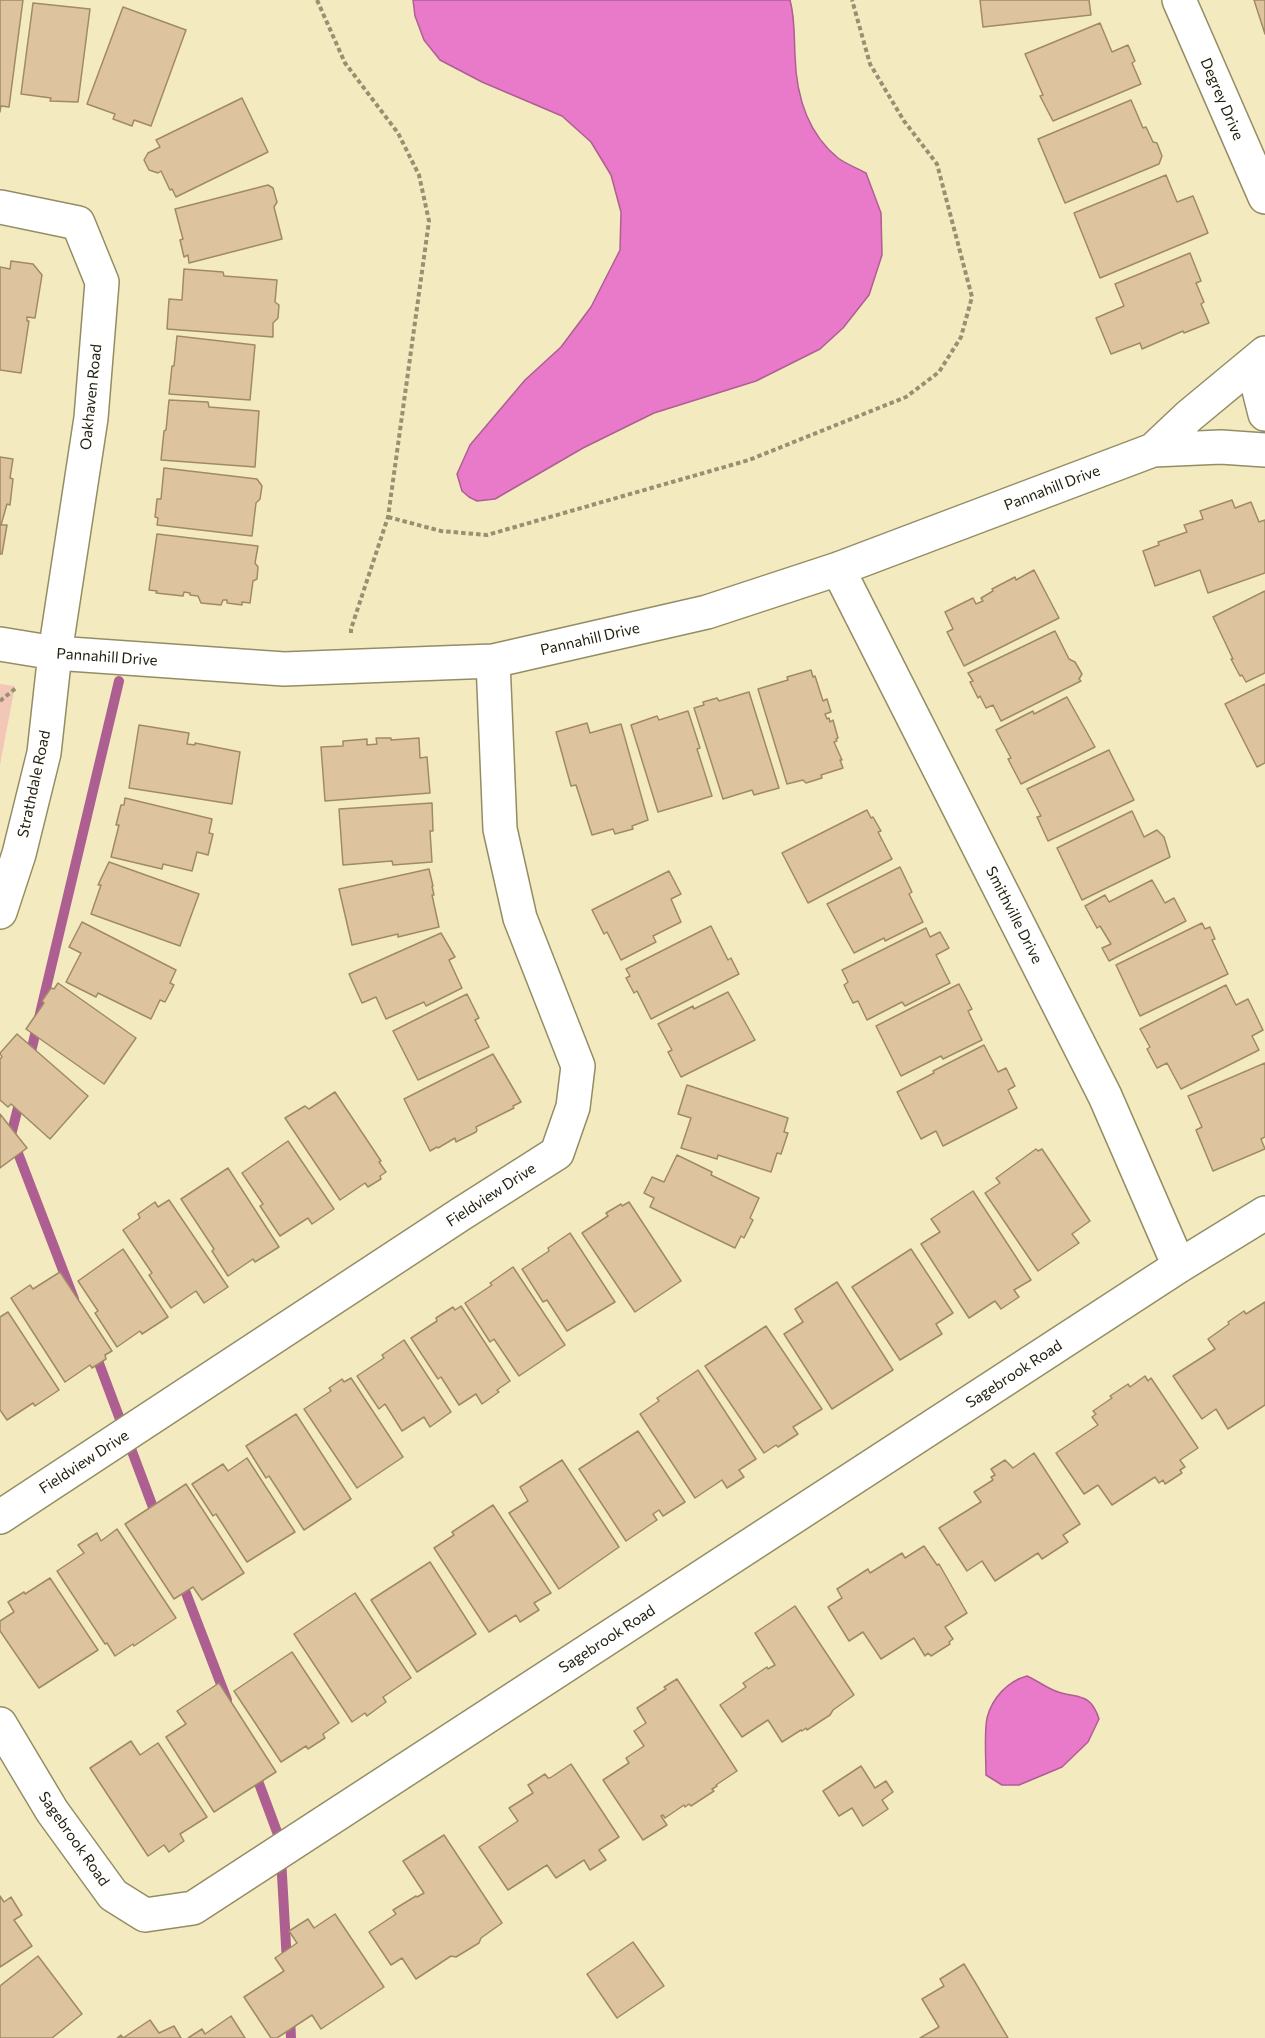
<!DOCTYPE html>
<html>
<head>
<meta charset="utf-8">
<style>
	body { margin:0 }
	canvas { display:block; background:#f3ebbf }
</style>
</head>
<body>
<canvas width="1265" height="2038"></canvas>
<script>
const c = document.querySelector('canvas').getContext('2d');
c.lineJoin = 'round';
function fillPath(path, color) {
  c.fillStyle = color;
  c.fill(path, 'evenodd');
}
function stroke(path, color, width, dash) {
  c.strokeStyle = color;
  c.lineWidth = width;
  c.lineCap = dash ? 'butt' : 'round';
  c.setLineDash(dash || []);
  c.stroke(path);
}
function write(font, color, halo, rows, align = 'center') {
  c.font = font + ' Commissioner,sans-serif';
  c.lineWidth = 5;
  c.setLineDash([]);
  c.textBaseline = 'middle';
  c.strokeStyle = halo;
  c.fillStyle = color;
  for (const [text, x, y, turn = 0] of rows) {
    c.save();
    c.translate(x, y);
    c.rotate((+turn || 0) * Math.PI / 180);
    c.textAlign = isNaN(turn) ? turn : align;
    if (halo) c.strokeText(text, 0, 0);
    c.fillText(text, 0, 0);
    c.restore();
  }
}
const green = new Path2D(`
	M0 684 15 686 0 765Z`);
const water = new Path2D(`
	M413 0H790C795 18 794 36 795 55 796 94 806 132 838 158 846 164 857 168 866 173L881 213 882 255 869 295 843 328 820 349 756 381 654 413 583 448 495 499 477 501 469 497 462 491 457 474 470 445 525 380 561 347 591 307 620 250 621 212 611 175 591 142 562 116 482 82 440 60 424 40 415 16Z
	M1027 1676C1036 1680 1044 1686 1053 1690 1076 1700 1090 1690 1099 1719L1088 1742 1062 1767 1019 1785H1002L986 1775C986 1759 984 1733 987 1718 992 1698 1008 1681 1027 1676Z`);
const stream = new Path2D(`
	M29 1060 119 681
	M21 1096 11 1135 74 1299
	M94 1350 157 1518
	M181 1580 227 1700
	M254 1770 280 1840 287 1963
	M290 2017 291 2038`);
const building = new Path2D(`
	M0 0H23L9 107 1 106 0 112Z
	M980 0H1089L1091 15 983 27Z
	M1254 0H1265V34Z
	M33 3 90 9 78 102 50 101 51 98 21 94Z
	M123 7 186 30 151 126 134 120 132 126 113 119 115 114 87 104Z
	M1100 23 1112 52 1128 45 1135 61 1132 63 1141 84 1053 121 1040 96 1043 95 1025 54Z
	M242 98 268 152 176 197 172 189 170 190 161 171 158 173 149 170 144 160 148 153 160 147 156 140Z
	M1131 100 1143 128 1146 127 1153 142 1157 143 1162 156 1159 164 1065 203 1038 139Z
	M1166 175 1177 202 1193 196 1208 233 1100 278 1074 213Z
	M268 185 273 188 277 202 274 207 282 239 189 263 188 255 184 257 180 240 183 239 175 209Z
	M1190 253 1201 281 1196 283 1204 302 1201 304 1209 323 1184 333 1183 331 1142 349 1140 343 1111 354 1096 318 1124 306 1115 284Z
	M11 261 33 264 42 275 35 318 27 317V321H29L21 373 0 370V267L10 269Z
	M184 269 223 272 224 276 277 280 275 302 279 305 278 318 273 323V337L167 329 169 299 182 300Z
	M177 336 255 345 250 400 169 394 172 366H174Z
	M169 400 208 402 209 407 259 411 255 467 161 460 164 431 166 430Z
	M0 457 13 459 10 478 13 479 10 505 7 504 1 525H7L2 554H0Z
	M164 468 257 479 262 486 260 499 256 503 252 536 157 525 158 518 155 517 157 499H161Z
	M1232 500 1235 508 1251 502 1259 522 1265 520V573L1208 593 1200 570 1155 586 1143 551 1159 545 1158 542 1187 532 1184 525 1203 519 1200 511Z
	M157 534 258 546 255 563 258 567 257 579 253 581 250 603 242 602V605L227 603V600H223L221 605 201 603 198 596 190 595V593L184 592 183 596 156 593 157 591 149 590Z
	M1034 570 1059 618 964 666 947 632 953 629 945 612 973 598 976 604 983 601 981 598 993 591 992 589 1015 577 1016 580Z
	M1265 591V673L1246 682 1242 675 1240 676 1231 659H1233L1213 617Z
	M1055 631 1069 659 1075 662 1082 674 1079 679 1081 681 1001 721 993 705 986 708 980 696 978 698 970 682 973 681 968 673Z
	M811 670 813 677 815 676 823 701 827 699 831 712 825 714 827 719 829 718 830 722 833 720 838 738 836 739 837 741 834 742 842 760H840L843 768 821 775 822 778 806 783 803 780 787 784 758 689 788 680 787 677Z
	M1265 684V763L1257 767 1225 704Z
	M749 692 779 788 754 795 752 790 723 799 694 708 704 705 703 702 717 698 719 701Z
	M1067 697 1095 747 1021 784 1008 759 1011 758 996 730 1033 711 1034 714Z
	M688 711 700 748 697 749 712 796 658 812 631 725 657 716 659 720Z
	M587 723 590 733 621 724 648 820 632 826 633 829 615 834 613 829 592 835 576 785 571 786 556 732Z
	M139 725 189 733 187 744 195 745V743L240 752 232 804 129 788Z
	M376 738H391V740L419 738 420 758 427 757 430 793 325 801 321 747 343 746V741L367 739V745L377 744Z
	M1109 750 1134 800 1048 841 1037 817 1041 816 1027 789Z
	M125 798 212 819 209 833 213 834 208 855 197 852 192 871 163 864 162 869 111 857 119 825H116L121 805H124Z
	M432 803 433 831H430L432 862 393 865 392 861 343 865 339 809Z
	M867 810 871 818 873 817 881 831 878 832 892 859 808 903 782 853Z
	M1132 811 1144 837 1157 830 1164 837 1170 857 1082 900 1057 848Z
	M109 862 199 894 180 946 91 914 101 885H98Z
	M900 867 912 892 909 894 923 922 885 941 884 938 854 953 827 904Z
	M429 869 433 886H432L434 895H432L439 927 398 937V934L352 945 339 889Z
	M669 871 681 894 671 899 681 922 653 936 656 942 621 960 607 932 604 934 592 910Z
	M1152 880 1165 903 1174 898 1186 921 1109 961 1102 948 1111 944 1100 926 1097 928 1085 906 1105 895 1109 902Z
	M82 922 176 970 170 983 174 985 165 1002 160 1000 151 1019 98 993 96 997 66 982 81 953 69 947Z
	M1202 923 1205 929 1210 927 1215 939 1212 940 1228 974 1140 1016 1116 965Z
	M711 926 728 960 731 958 739 974 651 1019 637 991 634 993 626 978 630 976 626 969Z
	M926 928 930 937 940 932 949 948 936 955 950 983 905 1006 902 1002 867 1020 858 1001 853 1003 844 985 848 982 842 970Z
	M441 933 455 957 449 960 462 988 426 1006 424 1002 386 1019 376 997 362 1003 349 974Z
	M58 983 136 1038 104 1084 26 1029 44 1003 42 1001 51 988 54 989Z
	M959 984 972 1009 968 1011 982 1040 943 1059 941 1056 901 1076 876 1026Z
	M1226 985 1236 1005 1248 999 1263 1030 1252 1036 1259 1050 1181 1089 1167 1063 1157 1068 1147 1049 1150 1047 1140 1029Z
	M728 992 755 1040 681 1077 668 1052 672 1050 658 1024 693 1006 694 1009Z
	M467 994 479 1018 475 1020 489 1047 418 1080 393 1031Z
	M17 1034 88 1096 50 1139 11 1104 8 1107 0 1100V1059L2 1057 0 1053Z
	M984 1045 998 1072 1006 1068 1015 1086 1008 1090 1017 1108 943 1146 936 1131 921 1139 897 1092 934 1073 933 1071Z
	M493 1054 521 1102 513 1106 514 1108 476 1127 477 1130 476 1132 456 1142 455 1138 438 1148 437 1147 430 1151 404 1099Z
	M1265 1063V1137L1261 1139 1265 1149 1213 1171 1196 1130 1202 1127 1188 1096Z
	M687 1085 788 1118 784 1132 788 1133 781 1154 777 1153 771 1172 718 1155 717 1159 681 1148 691 1118 678 1114Z
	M335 1092 381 1161 379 1162 386 1172 380 1176 381 1179 368 1187 365 1183 340 1200 285 1118 305 1106 309 1109Z
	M0 1114 27 1148 0 1168Z
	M288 1141 334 1209 312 1224 308 1218 280 1236 260 1206 263 1204 242 1173Z
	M1036 1149 1038 1151 1042 1149 1090 1221 1072 1234 1079 1243 1038 1271 985 1193 1000 1183 996 1178Z
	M677 1155 712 1172 711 1175 759 1198 750 1218 753 1220 744 1238 741 1236 735 1248 650 1207 654 1198 644 1193 652 1177 664 1182Z
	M228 1168 279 1247 255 1262 253 1259 228 1276 212 1251 214 1249 181 1199Z
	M973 1191 1031 1280 1014 1290 1019 1297 1001 1309 995 1301 969 1318 921 1244 940 1232 931 1219Z
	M169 1200 228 1287 204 1303 196 1291 171 1308 149 1275 152 1273 123 1230 140 1218 138 1214 155 1202 158 1207Z
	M629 1202 681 1281 635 1312 582 1233 608 1216 606 1213 621 1204 622 1206Z
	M570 1233 615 1302 567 1331 547 1300 543 1302 522 1269 549 1251 548 1248Z
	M123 1249 168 1317 142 1334 140 1331 117 1347 95 1313 98 1311 78 1281Z
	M911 1249 953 1313 936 1324 942 1334 900 1360 852 1287Z
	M513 1267 565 1345 519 1376 494 1339 490 1342 465 1303 492 1285 490 1283Z
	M60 1272 112 1351 105 1355 106 1359 92 1368 90 1365 65 1382 11 1298 30 1285 33 1289Z
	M837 1282 893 1370 832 1409 784 1334 803 1322 795 1309Z
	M1265 1302V1405L1228 1429 1216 1409 1202 1419 1173 1376 1215 1349 1208 1339 1229 1324 1228 1322 1244 1311 1246 1314Z
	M461 1306 510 1381 497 1390 499 1392 482 1404 476 1394 459 1405 441 1377 438 1379 411 1338 437 1321 436 1318 453 1307 455 1310Z
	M8 1312 59 1390 35 1406 33 1403 7 1420 0 1410V1317Z
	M766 1326 822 1409 793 1427 798 1434 778 1447 776 1445 764 1453 705 1366Z
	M404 1340 451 1412 430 1427 424 1417 402 1431 385 1404 379 1409 357 1376 384 1358 382 1355Z
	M698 1370 756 1459 739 1470 744 1477 727 1488 722 1480 695 1498 640 1414 659 1401 657 1398Z
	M1145 1376 1148 1381 1151 1378 1198 1448 1180 1460 1185 1467 1180 1470 1182 1473 1165 1484 1163 1480 1159 1483 1155 1477 1112 1505 1098 1485 1084 1494 1056 1453 1098 1425 1092 1417 1096 1414 1093 1411 1112 1398 1110 1396 1128 1384 1130 1387Z
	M351 1378 403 1457 357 1488 304 1409 331 1391 329 1388 342 1379 344 1382Z
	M296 1414 351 1499 304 1530 269 1476 266 1478 246 1446Z
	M638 1431 685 1502 663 1516 659 1510 653 1514 657 1520 626 1541 579 1469Z
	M1034 1453 1080 1524 1063 1535 1068 1542 1042 1559 1038 1553 995 1581 982 1561 967 1571 939 1528 981 1502 974 1492 993 1480 991 1477 995 1475 991 1469 1005 1460 1013 1468Z
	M247 1458 295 1532 247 1562 216 1514 213 1516 192 1484 223 1464 228 1471Z
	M562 1460 619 1547 559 1589 509 1513 528 1501 520 1487Z
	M186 1484 244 1573 202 1600 193 1587 174 1599 125 1524Z
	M493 1505 551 1593 534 1603 539 1610 520 1622 516 1615 489 1632 434 1548 454 1535 452 1532Z
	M117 1529 176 1618 134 1646 133 1644 115 1656 107 1643 105 1644 57 1571 84 1553 78 1545 97 1533 101 1541Z
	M924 1546 937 1565 939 1564 967 1613 945 1627 953 1639 949 1642 950 1644 931 1656 928 1653 925 1656 914 1638 881 1659 863 1632 849 1641 828 1607 842 1598 837 1589 868 1569 870 1573 902 1553 905 1558Z
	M430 1562 476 1634 417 1672 371 1600Z
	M50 1578 98 1650 39 1688 0 1631V1621L14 1612 8 1602 24 1592 25 1594Z
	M355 1593 411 1678 383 1697 386 1702 367 1716 365 1713 352 1722 294 1634Z
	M795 1606 854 1695 833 1710 830 1715 807 1730 806 1728 802 1731 801 1730 782 1742 768 1720 742 1737 720 1705 746 1687 743 1683 767 1667 768 1669 775 1665 755 1633Z
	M292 1652 339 1723 323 1734 325 1738 308 1749 306 1746 281 1762 234 1691Z
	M677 1679 737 1771 716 1785 717 1786 712 1789 714 1791 691 1806 689 1804 685 1807 684 1805 665 1818 663 1815 661 1816 667 1825 643 1840 603 1780 629 1763 626 1758 644 1746 634 1731 646 1723 637 1708 666 1689 664 1687Z
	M219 1683 276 1772 214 1812 166 1737 186 1724 177 1711Z
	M131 1741 140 1755 158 1743 207 1817 180 1834 184 1841 169 1852 164 1845 148 1856 90 1768Z
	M571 1764 619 1837 599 1850 606 1860 590 1870 584 1860 556 1878 547 1865 508 1890 479 1847 518 1821 509 1808 533 1793 528 1785 545 1774 548 1778H550Z
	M861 1766 875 1788 886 1781 893 1792 882 1800 888 1809 863 1826 852 1808 839 1816 823 1791Z
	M444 1835 502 1923 481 1938 479 1943 456 1957 451 1956 416 1979 402 1958 391 1965 369 1932 396 1914 393 1910 416 1896 417 1897 424 1893 403 1861Z
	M0 1896 4 1902 11 1897 22 1915 14 1920 32 1946 0 1967Z
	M335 1914 384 1987 321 2029 312 2015 277 2038H271L244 1997 284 1971 275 1958 297 1943 289 1931 308 1919 314 1928Z
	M633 1942 664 1986 617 2018 587 1974Z
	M38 1956 82 2014 52 2038H0V1986Z
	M964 1964 975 1982 1008 2038H920L939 2027 922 1999 944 1986 940 1979Z
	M231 2016 245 2038H188L202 2029 205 2034Z
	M150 2020 159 2033 174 2026 181 2038H117L121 2035 123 2038Z`);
const path = new Path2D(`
	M317 0 345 63 398 133 419 175 429 221 388 517 351 629V633
	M388 517 441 531 487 535 749 460 906 397 939 372 961 337 972 297 937 164 904 121 870 64 852 0
	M0 701 16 688`);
const street = new Path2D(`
	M1179 0 1265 197
	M0 207 78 223 102 282 91 418 55 653 44 753 19 854 0 912
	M1265 363 1259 390 1265 414
	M1153 450 1189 416 1265 353
	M838 569 1105 1096 1179 1266
	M0 644 55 653 284 669 493 661 707 612 838 569 1153 450 1221 447 1265 450
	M0 1517 461 1214 557 1153 573 1107 578 1066 520 918 500 829 493 661
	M0 1724 52 1811 113 1895 145 1915 193 1908 1179 1266 1265 1213`);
const streetNames = [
	["Degrey Drive",1222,99,67],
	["Oakhaven Road",91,397,-84],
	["Pannahill Drive",1052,488,-21],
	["Pannahill Drive",590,639,-13],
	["Pannahill Drive",107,657,4],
	["Strathdale Road",34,784,-78],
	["Smithville Drive",1014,915,63],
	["Fieldview Drive",491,1195,-33],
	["Sagebrook Road",1014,1374,-33],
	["Fieldview Drive",84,1462,-33],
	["Sagebrook Road",607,1639,-33],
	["Sagebrook Road",74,1839,55]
];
fillPath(green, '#f3c7b8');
fillPath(water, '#e97aca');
stroke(water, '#ae5f92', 1.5);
stroke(stream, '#ae5f92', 10);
fillPath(building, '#ddc49f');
stroke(building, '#a08a66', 1.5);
stroke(street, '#948d64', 36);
stroke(path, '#979172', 4, [4.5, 3]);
stroke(street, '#fff', 33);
write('15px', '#232010', '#fff', streetNames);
</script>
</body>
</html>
